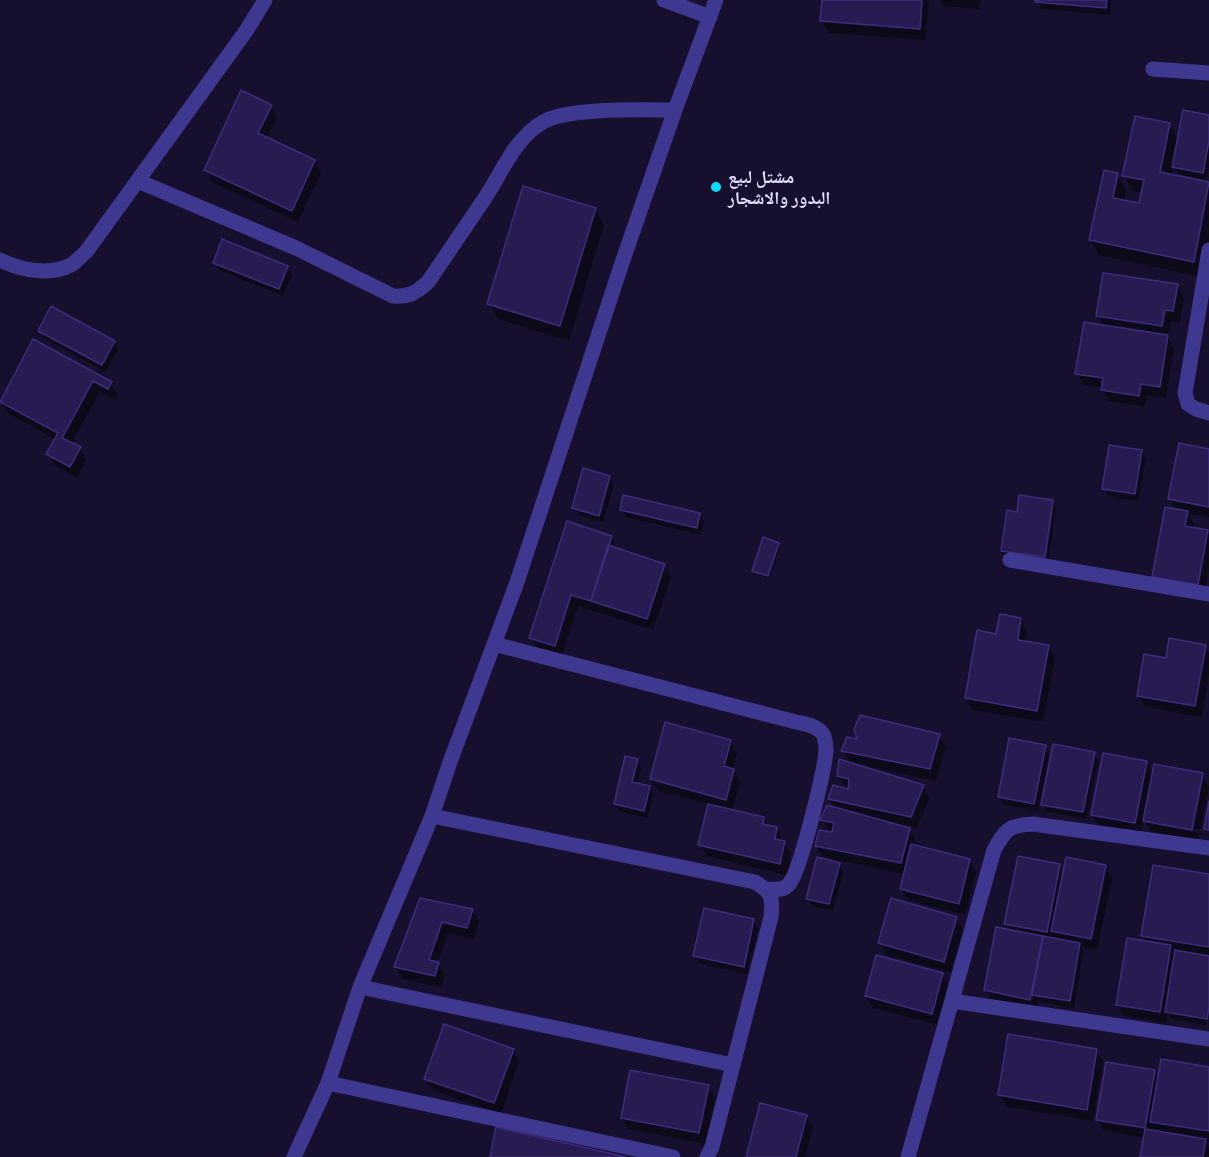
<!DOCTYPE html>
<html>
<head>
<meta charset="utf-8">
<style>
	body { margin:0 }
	canvas { display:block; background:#16102e }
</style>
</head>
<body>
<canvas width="1209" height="1157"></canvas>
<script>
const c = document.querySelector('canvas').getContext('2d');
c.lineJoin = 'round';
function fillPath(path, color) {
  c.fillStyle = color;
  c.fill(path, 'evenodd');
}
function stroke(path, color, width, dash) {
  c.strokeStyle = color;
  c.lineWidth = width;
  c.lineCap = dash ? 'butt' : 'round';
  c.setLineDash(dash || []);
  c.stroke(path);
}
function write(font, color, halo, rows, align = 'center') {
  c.font = font + ' Commissioner,"Noto Naskh Arabic",sans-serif';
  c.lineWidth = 6;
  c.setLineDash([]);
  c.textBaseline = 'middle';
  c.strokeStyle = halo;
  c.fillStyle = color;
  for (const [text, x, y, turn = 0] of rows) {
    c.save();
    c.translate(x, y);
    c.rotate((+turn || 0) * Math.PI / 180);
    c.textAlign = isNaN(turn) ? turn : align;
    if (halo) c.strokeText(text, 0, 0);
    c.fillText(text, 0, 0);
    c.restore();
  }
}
const shadow = new Path2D(`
	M824 0H929L926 40 829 33 822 21Z
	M940 0H980L979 9 943 6Z
	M1037 0H1111L1110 15 1041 9Z
	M271 106 277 118 267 139 314 161 321 173 298 222 212 182 206 170Z
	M1209 117V168L1207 180 1178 174 1173 166 1171 176 1209 184V245L1202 277 1099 255 1090 240 1117 174 1126 190 1124 202 1140 205 1143 193 1133 191 1124 175 1169 124 1178 140Z
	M595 210 604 225 569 341 498 319 489 303Z
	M214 262 287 267 292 275 283 296 219 270Z
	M1177 286 1184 297 1180 323 1171 321 1168 338 1174 348 1166 398 1147 395 1145 407 1109 401 1102 388 1084 385 1077 373 1104 327 1098 316Z
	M39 331 114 342 118 350 106 372 44 338Z
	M33 341 111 384 118 395 115 400 100 392 71 444 80 449 86 460 77 478 55 466 48 454 56 440 8 413 1 401Z
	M1209 450V517L1187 513 1194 524 1193 529 1207 532 1209 535V569L1204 596 1160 588 1176 511 1170 499Z
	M1141 451 1146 459 1138 501 1108 496 1104 489Z
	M609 477 614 485 603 522 578 515 573 507Z
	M1052 502 1056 509 1048 564H1045L1054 507H1050L1042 563 1007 558 1003 550 1018 513Z
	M622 510 699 514 704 522 701 535 626 517Z
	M611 537 617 549 664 565 671 577 653 630 578 606 561 657 538 649 531 638Z
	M778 544 780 547 770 578 756 574 754 570Z
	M1021 619 1027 631 1025 642 1048 646 1055 658 1043 722 973 710 966 698 997 635Z
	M1205 646 1209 653V675L1202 717 1145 707 1138 695 1167 660Z
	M939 735 946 747 936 781 862 765 861 768 923 786 929 798 917 828 907 826 916 841 914 847 969 861 976 872 965 915 908 900 901 889 905 874 823 857 816 845 830 833 822 820 835 809 830 799 847 790 838 776 851 764 843 751 859 741Z
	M730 741 737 753 733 770 740 782 732 811 763 818 768 826 776 829 791 854 786 875 707 856 700 845 709 804 658 791 651 779Z
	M1045 747 1049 754 1038 811 1004 805 999 797Z
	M1094 754 1098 761 1087 819 1047 812 1043 804Z
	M637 760 641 768 637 785 649 787 653 795 648 818 620 812 616 804Z
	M1146 762 1154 775H1202L1209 787 1198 841 1151 832 1144 819 1141 834 1099 826 1092 815ZM1151 821 1200 830 1199 833 1151 824Z
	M839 864 843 872 833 911 812 906 808 899Z
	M1059 865 1064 874 1105 866 1112 878 1097 950 1081 947 1083 952 1074 1008 1038 1002 1037 1011 992 1001 985 990 1010 931 1006 924Z
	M1209 876V998L1205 1025 1171 1019 1168 1014 1166 1023 1124 1016 1117 1004 1146 942 1142 935Z
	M421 900 472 910 479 922 474 939 448 933 438 963 445 975 441 987 402 979 395 967Z
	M956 918 963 930 950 973 887 955 880 943Z
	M753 920 758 928 747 974 699 963 695 955Z
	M942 974 949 986 938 1025 873 1008 866 996Z
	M513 1050 519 1062 501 1114 433 1090 426 1079Z
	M1096 1050 1103 1062 1093 1121 1007 1107 1000 1095Z
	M1209 1069V1142L1205 1141 1209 1147V1157H1142L1145 1138 1104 1131 1097 1119 1154 1071 1159 1080Z
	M708 1086 715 1098 705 1144 629 1129 622 1118Z
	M806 1116 813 1128 805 1157H747Z`);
const building = new Path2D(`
	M822 0H922L920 29 820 21Z
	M1035 0H1107L1106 8 1035 2Z
	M241 90 272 105 258 133 315 160 292 211 204 170Z
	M1183 110 1209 115V141L1203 173 1172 167Z
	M1135 116 1170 123 1160 172 1209 182 1194 262 1089 240 1104 170 1118 173 1113 198 1139 203 1144 180 1122 176Z
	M523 186 596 208 560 326 487 304Z
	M222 239 288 266 279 289 213 263Z
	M1103 273 1178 284 1173 311 1165 310 1162 326 1096 316Z
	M51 306 115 341 102 365 38 331Z
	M1084 322 1168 335 1160 387 1141 384 1139 396 1101 390 1103 378 1075 374Z
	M33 339 112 382 108 389 93 381 62 438 81 447 70 467 46 454 58 433 0 402Z
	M1179 443 1209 449V507L1168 499Z
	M1109 445 1142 450 1135 494 1102 489Z
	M583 468 610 476 599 516 572 508Z
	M623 495 700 513 697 528 620 510Z
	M1019 495 1053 500 1045 557 1001 551 1007 510 1017 512Z
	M1165 507 1188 511 1185 526 1208 530 1198 585 1152 577Z
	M567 521 612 536 591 601 571 595 555 646 529 638Z
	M763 537 779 543 768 576 752 571Z
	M608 545 665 564 647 619 591 601Z
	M1000 614 1021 618 1018 640 1049 645 1037 711 965 698 977 630 996 634Z
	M1169 638 1206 645 1195 706 1137 696 1144 654 1166 658Z
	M860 715 940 734 930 769 841 751 847 737 857 739 854 729Z
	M665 722 731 740 724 766 734 769 726 800 650 779Z
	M1009 738 1046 745 1034 804 998 797Z
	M1053 744 1095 752 1083 812 1041 805Z
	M1103 753 1147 761 1135 823 1091 815Z
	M625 756 638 759 632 782 650 786 644 811 614 804Z
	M839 759 924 785 911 817 828 799 833 785 848 789 849 779 837 776Z
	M1154 764 1203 773 1192 830 1143 821Z
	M1209 801V830L1204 829Z
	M708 804 764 817 763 824 777 827 775 839 785 841 780 864 698 845Z
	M827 805 910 828 901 863 815 846 819 830 832 832 834 823 820 820Z
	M911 844 970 859 959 904 900 889Z
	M1018 856 1060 864 1047 932 1004 924Z
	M817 857 840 863 829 904 806 899Z
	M1066 857 1106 865 1091 939 1051 931Z
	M1153 865 1209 874V947L1141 936Z
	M420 898 473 909 467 928 442 922 429 960 439 962 435 976 394 967Z
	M891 898 957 917 944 962 878 943Z
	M704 908 754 919 744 967 693 956Z
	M996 927 1043 936 1030 1000 984 990Z
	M1043 936 1080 943 1070 1001 1032 995Z
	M1127 938 1171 945 1160 1012 1116 1005Z
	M1175 950 1209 956V1007L1207 1019 1165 1012Z
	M876 955 943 973 932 1014 865 996Z
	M444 1024 514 1049 494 1103 424 1079Z
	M1008 1034 1097 1049 1087 1110 998 1095Z
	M1161 1059 1209 1067V1131L1150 1122Z
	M1106 1062 1155 1070 1145 1128 1096 1120Z
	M630 1070 709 1085 699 1133 621 1118Z
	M760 1103 807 1115 796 1157H746Z
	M496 1127 626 1157H490Z
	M1145 1129 1206 1139 1203 1157H1140Z`);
const lane = new Path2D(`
	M664 0 710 17`);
const street = new Path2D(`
	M1153 69 1209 73
	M138 181 296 248 393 296C409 297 416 293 428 282 447 254 466 226 485 198 502 172 515 138 543 122 568 107 644 110 675 110
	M1209 250 1185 393 1188 404 1196 409 1209 413
	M0 260C21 270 49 276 71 265 76 262 81 256 86 252L246 31 265 0
	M1010 560 1209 594
	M494 644 796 722C806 724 819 726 824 736 825 740 826 746 826 750 825 769 800 873 789 884 783 891 776 889 767 889
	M432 816 755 882C772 892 773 898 771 917L712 1147 707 1157
	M360 987 733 1065
	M952 1001 1209 1039
	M328 1083 673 1157
	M294 1157 328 1083 360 987 432 816 450 762 516 585 623 260 675 110 716 0
	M908 1157 994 850C1006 829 1009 825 1033 824L1209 848`);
const markers = [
	[716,187,6,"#09ddff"]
];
const poiNames = [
	["مشتل لبيع",728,177],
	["البدور والاشجار",728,198]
];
fillPath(shadow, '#0007');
fillPath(building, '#281b51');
stroke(building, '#3f2b7e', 1.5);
stroke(lane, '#3f3890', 15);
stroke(street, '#3f3890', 15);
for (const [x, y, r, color] of markers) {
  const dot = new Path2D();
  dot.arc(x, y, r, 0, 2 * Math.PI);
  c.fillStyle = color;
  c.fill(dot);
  stroke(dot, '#16102e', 2);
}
write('bold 18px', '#e2ddff', '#16102e', poiNames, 'left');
</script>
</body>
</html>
